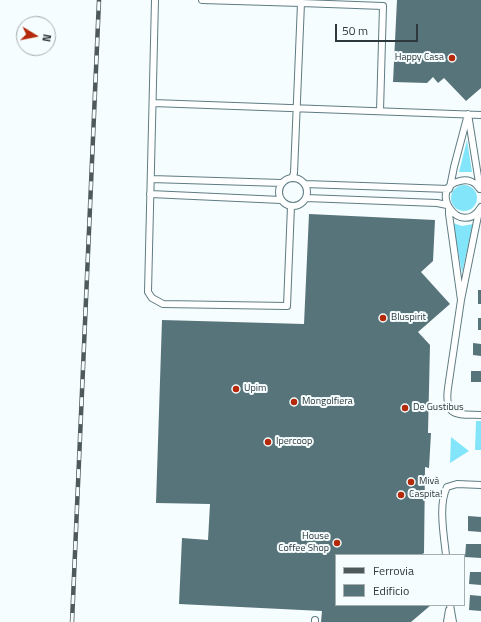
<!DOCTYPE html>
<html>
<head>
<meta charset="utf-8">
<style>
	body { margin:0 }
	#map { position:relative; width:481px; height:622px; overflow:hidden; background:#f6fdfe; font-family:"Titillium Web",sans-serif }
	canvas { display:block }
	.legend { position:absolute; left:335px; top:554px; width:130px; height:52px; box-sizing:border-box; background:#f6fdfe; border:1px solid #a6afb0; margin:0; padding:5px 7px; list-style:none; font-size:12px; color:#2d393c }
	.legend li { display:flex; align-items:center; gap:8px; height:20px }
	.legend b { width:20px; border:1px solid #a6afb0 }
	.north { position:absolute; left:16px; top:16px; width:40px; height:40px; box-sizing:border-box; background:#f6fdfe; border:1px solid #a6afb0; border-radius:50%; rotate:100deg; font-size:11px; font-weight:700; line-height:16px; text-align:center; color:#2d393c }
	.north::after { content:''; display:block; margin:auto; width:14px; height:18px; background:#b5290b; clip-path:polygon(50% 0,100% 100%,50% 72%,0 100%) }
	.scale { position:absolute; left:335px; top:24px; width:83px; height:18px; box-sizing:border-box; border:2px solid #2d393c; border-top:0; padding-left:5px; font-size:12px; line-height:14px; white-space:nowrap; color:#2d393c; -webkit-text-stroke:3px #f6fdfe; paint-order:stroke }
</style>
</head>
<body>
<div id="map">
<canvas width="481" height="622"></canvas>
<ul class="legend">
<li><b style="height:5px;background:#4d595b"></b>Ferrovia</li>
<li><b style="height:11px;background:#57747a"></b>Edificio</li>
</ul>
<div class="north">N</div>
<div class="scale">50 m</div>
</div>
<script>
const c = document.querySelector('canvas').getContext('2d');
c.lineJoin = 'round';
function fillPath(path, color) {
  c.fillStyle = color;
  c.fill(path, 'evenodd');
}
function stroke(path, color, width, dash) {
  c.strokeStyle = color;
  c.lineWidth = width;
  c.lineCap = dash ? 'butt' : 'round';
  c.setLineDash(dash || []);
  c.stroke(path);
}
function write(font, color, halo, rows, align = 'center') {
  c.font = font + ' "Titillium Web",sans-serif';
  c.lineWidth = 4;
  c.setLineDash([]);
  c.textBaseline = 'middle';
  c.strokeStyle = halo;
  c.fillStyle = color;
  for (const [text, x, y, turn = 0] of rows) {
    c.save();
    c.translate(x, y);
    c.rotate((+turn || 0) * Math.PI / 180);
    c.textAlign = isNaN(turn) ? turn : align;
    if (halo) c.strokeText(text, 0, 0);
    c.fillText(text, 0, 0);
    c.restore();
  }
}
const green = new Path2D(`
	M467 140 472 172H459Z
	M451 198a13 13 0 1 1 26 0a13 13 0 1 1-26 0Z
	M453 223 462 226 473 224 462 273Z
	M476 421H481V450H475Z
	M451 437 469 451 450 463Z`);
const building = new Path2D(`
	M397 0H481V88L466 101 444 78 438 83 433 77 427 83 393 82Z
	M309 214 435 220 433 261 421 272 450 304 418 332 430 345 428 433H431L429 468 425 467 424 553 421 555H336V605H431L411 622H321L322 611 179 604 182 538 208 540 210 504 156 503 162 320 304 324Z
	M478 290H481V304H478Z
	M478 318H481V330H478Z
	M473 343 481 344V356L473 355Z
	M471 371H481V382H471Z
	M468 516 481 517V532L468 531Z
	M466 544H481V558L465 557Z
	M470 572H481V585L469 584Z
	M470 595 481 596V611L469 610Z`);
const service = new Path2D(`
	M155 0 148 292 152 298 163 304 287 306 291 206
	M202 0 301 3
	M153 103 481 115
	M279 192a14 14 0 1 1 28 0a14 14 0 1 1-28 0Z
	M292 178 294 173 301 3 383 6 380 111
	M151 179 282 183
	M305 184 449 189
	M450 187 454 167 468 114 480 189
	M479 188C475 182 468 179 460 181 426 188 461 240 481 207
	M150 194 281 200
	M306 198 437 203 447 205
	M449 209V214L461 300 479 211
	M461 300 448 388C444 418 457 414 481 415
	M446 555C444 536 438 504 447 487L457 484 481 485
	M450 605 453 622
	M315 622V620
	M447 622 449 610`);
const rail = new Path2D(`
	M72 622 99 0`);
const markers = [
	[452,58,4,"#b5290b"],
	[383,318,4,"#b5290b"],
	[236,389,4,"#b5290b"],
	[294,402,4,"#b5290b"],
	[405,408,4,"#b5290b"],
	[268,442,4,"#b5290b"],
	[411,482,4,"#b5290b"],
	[401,495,4,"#b5290b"],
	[337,543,4,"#b5290b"]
];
const poiNames = [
	["Happy Casa",444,58,"right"],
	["Bluspirit",391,318],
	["Upim",244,389],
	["Mongolfiera",302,402],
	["De Gustibus",413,408],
	["Ipercoop",276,442],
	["Mivà",419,482],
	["Caspita!",409,495],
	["House",329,537,"right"],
	["Coffee Shop",329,549,"right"]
];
fillPath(green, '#82e5fa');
fillPath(building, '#57747a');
stroke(service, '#5f7c82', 8);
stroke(service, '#fff', 6);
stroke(rail, '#4d595b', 4.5);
stroke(rail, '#f6fdfe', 3, [9]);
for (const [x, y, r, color] of markers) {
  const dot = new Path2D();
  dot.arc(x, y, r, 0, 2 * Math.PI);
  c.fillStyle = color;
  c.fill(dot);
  stroke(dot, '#f6fdfe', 1.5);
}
write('10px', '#2d393c', '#f6fdfe', poiNames, 'left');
</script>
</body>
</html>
